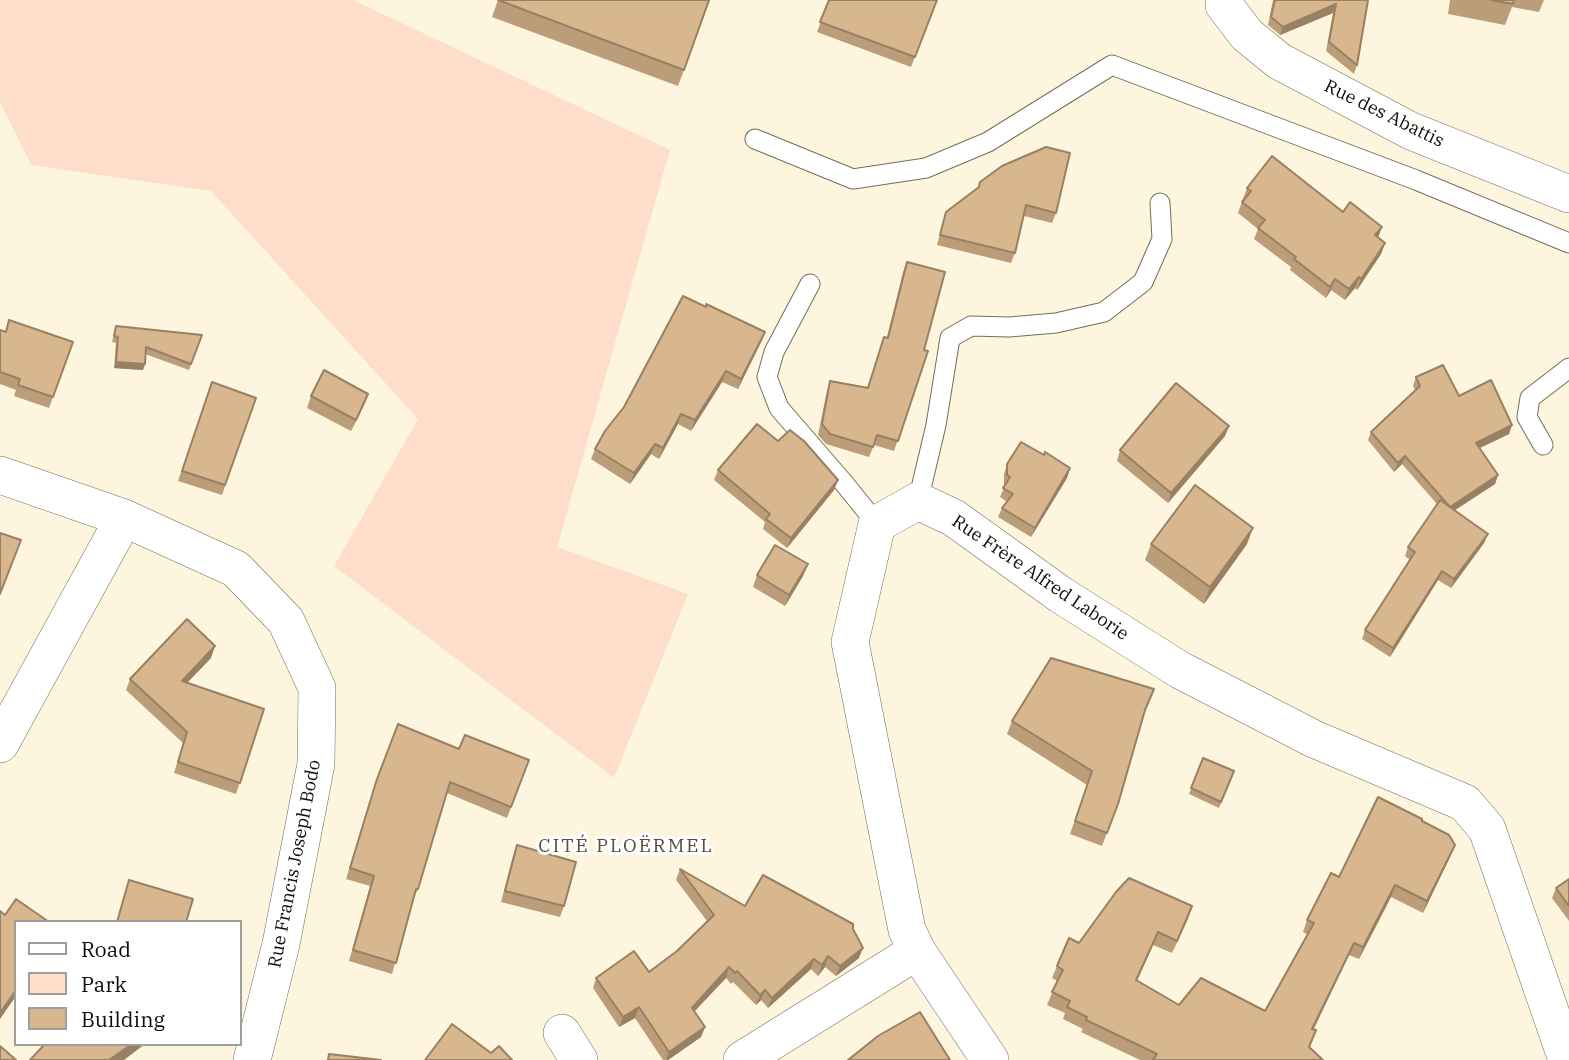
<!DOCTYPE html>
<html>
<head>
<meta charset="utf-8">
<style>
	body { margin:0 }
	#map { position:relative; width:1569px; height:1060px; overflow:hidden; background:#fdf5de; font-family:"IBM Plex Serif",serif }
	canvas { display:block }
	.legend { position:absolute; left:14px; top:920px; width:228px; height:126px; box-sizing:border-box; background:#fff; border:2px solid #9f9e9b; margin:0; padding:9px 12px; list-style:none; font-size:21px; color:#100d06 }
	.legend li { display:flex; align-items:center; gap:14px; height:35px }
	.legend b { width:35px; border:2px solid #9f9e9b }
</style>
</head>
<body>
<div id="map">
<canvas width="1569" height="1060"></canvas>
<ul class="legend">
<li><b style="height:9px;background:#fff"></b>Road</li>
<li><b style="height:19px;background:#feddcb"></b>Park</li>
<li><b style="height:19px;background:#d9b78e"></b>Building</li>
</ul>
</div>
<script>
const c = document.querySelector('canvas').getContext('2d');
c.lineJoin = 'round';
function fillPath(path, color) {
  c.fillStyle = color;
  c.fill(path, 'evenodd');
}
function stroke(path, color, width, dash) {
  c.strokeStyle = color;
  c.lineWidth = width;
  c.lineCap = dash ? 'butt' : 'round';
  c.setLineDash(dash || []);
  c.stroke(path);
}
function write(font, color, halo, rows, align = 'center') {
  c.font = font + ' "IBM Plex Serif",serif';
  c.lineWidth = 6;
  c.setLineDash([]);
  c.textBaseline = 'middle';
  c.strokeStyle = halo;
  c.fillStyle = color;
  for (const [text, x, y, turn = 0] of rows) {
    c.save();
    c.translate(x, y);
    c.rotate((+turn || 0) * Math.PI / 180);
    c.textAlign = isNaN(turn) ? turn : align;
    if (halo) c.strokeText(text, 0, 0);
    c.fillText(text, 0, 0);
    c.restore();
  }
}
const green = new Path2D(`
	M0 0H353L670 150 557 547 688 594 614 778 334 566 418 419 211 191 31 165 0 102Z`);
const lane = new Path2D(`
	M755 139 853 179 926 168 988 142 1112 65 1416 180 1569 243
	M810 284 774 352 767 377 779 408 843 482 877 524
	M1543 445 1527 417 1530 398 1569 368
	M918 501 936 425 950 338 971 326 1009 327 1056 323 1104 312 1143 282 1162 239 1160 203`);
const street = new Path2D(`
	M1224 0V5L1247 35 1279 61 1411 131 1569 194
	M0 475 124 518 236 569 286 621 317 688 316 764 281 944 252 1060
	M0 744 124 518
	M562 1033 579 1060
	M742 1060 917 951
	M990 1060 917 951 907 930 850 642 877 524 918 501 954 518 1061 595 1180 670 1314 739 1465 803 1487 829 1567 1060`);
const wall = new Path2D(`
	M498 0H710L678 86 492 17Z
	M829 0H937L911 67 817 32Z
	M1273 0H1368L1357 65 1354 74 1326 51 1333 13 1280 35 1268 25Z
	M1450 0H1544L1539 12 1512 7 1505 25 1448 14Z
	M978 188 1056 213 1052 223 1024 216 1015 253 1011 263 937 245 946 212Z
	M1247 188 1343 212 1385 243 1381 254 1357 290 1355 288 1345 300 1331 290 1326 298 1290 270 1291 267 1254 239 1258 229 1238 213Z
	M907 262 924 350 928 351 894 451 874 445 869 457 826 444 818 435 827 391 830 381 867 388 887 337 903 272Z
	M706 307 765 332 761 342 738 389 722 382 691 431 678 424 659 459 651 454 630 484 591 459 595 449Z
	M9 320 73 342 49 408 14 396 16 390 0 384V330L5 332Z
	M116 326 202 335 189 370 145 354V364L143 370 114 368 116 343 112 342Z
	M1416 377 1459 396 1512 425 1509 434 1480 448 1498 475 1495 484 1454 511 1488 534 1484 543 1451 588 1438 580 1390 657 1362 639 1365 630 1410 560 1405 556 1408 547 1437 504 1402 464 1394 472 1368 440 1371 432 1415 390 1413 386Z
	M212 382 256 398 222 495 178 481Z
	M311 396 364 405 351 431 307 408Z
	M1225 436 1168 503 1117 461 1120 450Z
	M778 441 838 480 834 490 787 548 763 529 765 522 714 480 718 470Z
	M1044 455 1070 468 1067 478 1031 537 998 517 1002 508 1007 502 1000 497 1005 485 1004 484V474L1007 464Z
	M1151 544H1247L1204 604 1145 560Z
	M808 564 803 576 785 606 753 587 757 575Z
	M211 658 187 683 264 709 236 794 174 773 183 743 126 690 130 679Z
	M1144 714 1118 804 1102 846 1070 834 1087 785 1007 734 1012 721Z
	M398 724 459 749 529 760 507 818 447 793 418 889 413 900 392 974 349 961 370 886 346 879 373 790Z
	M1203 758 1234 771 1219 808 1189 794Z
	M1422 821 1455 845 1450 857 1423 913 1391 897 1359 959 1349 955 1313 1029 1310 1047 1323 1060H1140L1081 1032 1083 1029 1063 1019 1065 1013 1047 1005 1057 981 1052 978 1057 966 1079 943 1192 906 1172 953 1153 945 1137 980 1179 1005 1265 1011 1308 935 1303 932 1307 920 1339 877Z
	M517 845 564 906 560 917 501 902 513 856Z
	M680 869 745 906 853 929 859 958 836 976 825 967 818 976 811 969 768 1008 761 1000 756 1005 733 982 731 984 726 978 694 1012 705 1027 701 1037 668 1060H663L635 1018 619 1027 593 988 596 978 649 972 677 951 707 921 676 880Z
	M1569 879V921L1552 898 1556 888Z`);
const shadedWall = new Path2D(`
	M1336 4 1333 13 1280 35 1283 27Z
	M1382 227 1378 238 1375 235Z
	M1385 243 1381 254 1357 290 1361 279Z
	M1359 277 1355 288 1345 300 1349 289Z
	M1335 279 1331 290 1326 298 1330 287Z
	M765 332 761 342 738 389 741 379Z
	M116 362 145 364 143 370 114 368Z
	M726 371 722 382 691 431 695 420Z
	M368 394 364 405 351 431 356 420Z
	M681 414 678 424 659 459 663 448Z
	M1512 425 1509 434 1473 451 1476 443Z
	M1229 426 1225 436 1168 503 1171 493Z
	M655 444 651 454 630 484 634 473Z
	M1405 456 1402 464 1394 472 1398 463Z
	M1070 468 1067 478 1031 537 1035 528Z
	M1498 475 1495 484 1447 515 1450 507Z
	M838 480 834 490 787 548 791 538Z
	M1253 528 1247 544 1204 604 1210 587Z
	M1488 534 1484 543 1451 588 1454 579Z
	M808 564 803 576 785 606 789 595Z
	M1442 571 1438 580 1390 657 1393 648Z
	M215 646 211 658 178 692 182 681Z
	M1455 845 1450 857 1423 913 1427 901Z
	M1395 885 1391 897 1359 959 1363 947Z
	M1192 906 1188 919 1172 953 1177 941Z
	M1158 932 1153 945 1132 992 1136 980Z
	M1354 943 1349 955 1308 1041 1312 1029Z
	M863 948 859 958 836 976 840 966Z
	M828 956 825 967 818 976 822 965Z
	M814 959 811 969 768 1008 772 998Z
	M729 967 726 978 688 1018 692 1008Z
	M16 990V996L0 1019V1013Z
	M765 990 761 1000 756 1005 760 995Z
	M639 1007 635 1018 619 1027 623 1017Z
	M705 1027 701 1037 668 1060H666L669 1052Z
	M132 1044H145L124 1060H109Z`);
const building = new Path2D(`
	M498 0H709L684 70Z
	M829 0H937L915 57 820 22Z
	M1275 0H1368L1357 65 1329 42 1336 4 1283 27 1271 17Z
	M1491 0H1514L1513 4Z
	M1046 147 1070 153 1056 213 1026 205 1015 253 940 235 946 212 979 187 980 182 1002 166Z
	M1272 156 1343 212 1350 202 1382 227 1375 235 1385 243 1361 279 1359 277 1349 289 1335 279 1330 287 1294 259 1296 257 1258 228 1265 220 1242 202 1251 191 1247 188Z
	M907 262 945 272 924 350 928 351 898 441 877 435 873 447 830 434 822 424 830 381 868 388 884 337 888 338Z
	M683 296 706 307V304L765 332 741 379 726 371 695 420 681 414 663 448 655 444 634 473 595 449 605 431 624 407Z
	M9 320 73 342 53 397 18 385 20 379 0 372V330L6 332Z
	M116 326 202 335 191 364 146 347 145 364 116 362 118 337 114 336Z
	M1443 365 1459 396 1491 380 1512 425 1476 443 1498 475 1450 507 1405 456 1398 463 1371 432 1420 386 1416 377Z
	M324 370 368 394 356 420 311 396Z
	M212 382 256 398 225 485 182 471Z
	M1176 383 1229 426 1171 493 1120 450Z
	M757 424 778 441 790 430 804 441 838 480 791 538 766 519 770 514 718 470Z
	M1021 442 1044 455 1045 452 1070 468 1035 528 1002 508 1013 494 1003 488 1010 477 1007 475V464Z
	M1195 485 1253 528 1210 587 1151 544Z
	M1440 500 1488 534 1454 579 1442 571 1393 648 1365 630 1415 552 1408 547Z
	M0 533 21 540 0 594Z
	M775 545 808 564 789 595 757 575Z
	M187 619 215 646 182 681 264 709 240 783 178 762 187 732 130 679Z
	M1051 658 1154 689 1145 710 1118 804 1107 833 1075 821 1092 771 1012 721Z
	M398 724 459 749 465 735 529 760 511 807 450 782 418 889H416L396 963 353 950 374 876 350 868 377 779Z
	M1203 758 1234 771 1221 802 1191 788Z
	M1378 797 1422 819V821L1449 835 1455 845 1427 901 1395 885 1363 947 1354 943 1312 1029 1316 1030 1309 1047 1323 1060H1153L1157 1054 1086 1020 1087 1017 1067 1007 1070 1001 1052 992 1063 970 1057 966 1069 938 1079 943 1116 892 1129 878 1192 906 1177 941 1158 932 1136 980 1179 1005 1201 978 1265 1011 1314 923 1307 920 1331 873 1339 877Z
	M517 845 576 862 564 906 505 891Z
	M680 869 745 906 763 875 853 924V929L863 948 840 966 828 956 822 965 814 959 772 998 765 990 760 995 737 971 735 973 729 967 692 1008 705 1027 669 1052 639 1007 623 1017 596 978 634 951 649 972 677 951 714 915Z
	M1569 879V906L1556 888Z
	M129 880 193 899 186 922H117Z
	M16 899 49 922H16V990L0 1013V911L5 915Z
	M920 1012 950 1060H848L878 1036Z
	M452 1024 491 1053 499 1046 512 1060H425Z
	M45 1044H132L109 1060H30Z
	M0 1046 16 1060H0Z
	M329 1054 381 1060H328Z`);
const streetNames = [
	["Rue des Abattis",1384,114,26],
	["Rue Frère Alfred Laborie",1040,578,34],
	["Rue Francis Joseph Bodo",295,864,-79]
];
const neighbourhoodNames = [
	["CITÉ PLOËRMEL",626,847]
];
fillPath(green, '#feddcb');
stroke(lane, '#746d59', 21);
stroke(street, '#746d59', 38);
stroke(lane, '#fff', 19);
stroke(street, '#fff', 37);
fillPath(wall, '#bb9d7a');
fillPath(shadedWall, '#988063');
fillPath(building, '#d9b78e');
stroke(building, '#988063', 2);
write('18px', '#100d06', '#fff', streetNames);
c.letterSpacing = '2px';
write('19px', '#554e3a', '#fff', neighbourhoodNames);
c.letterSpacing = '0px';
</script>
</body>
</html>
